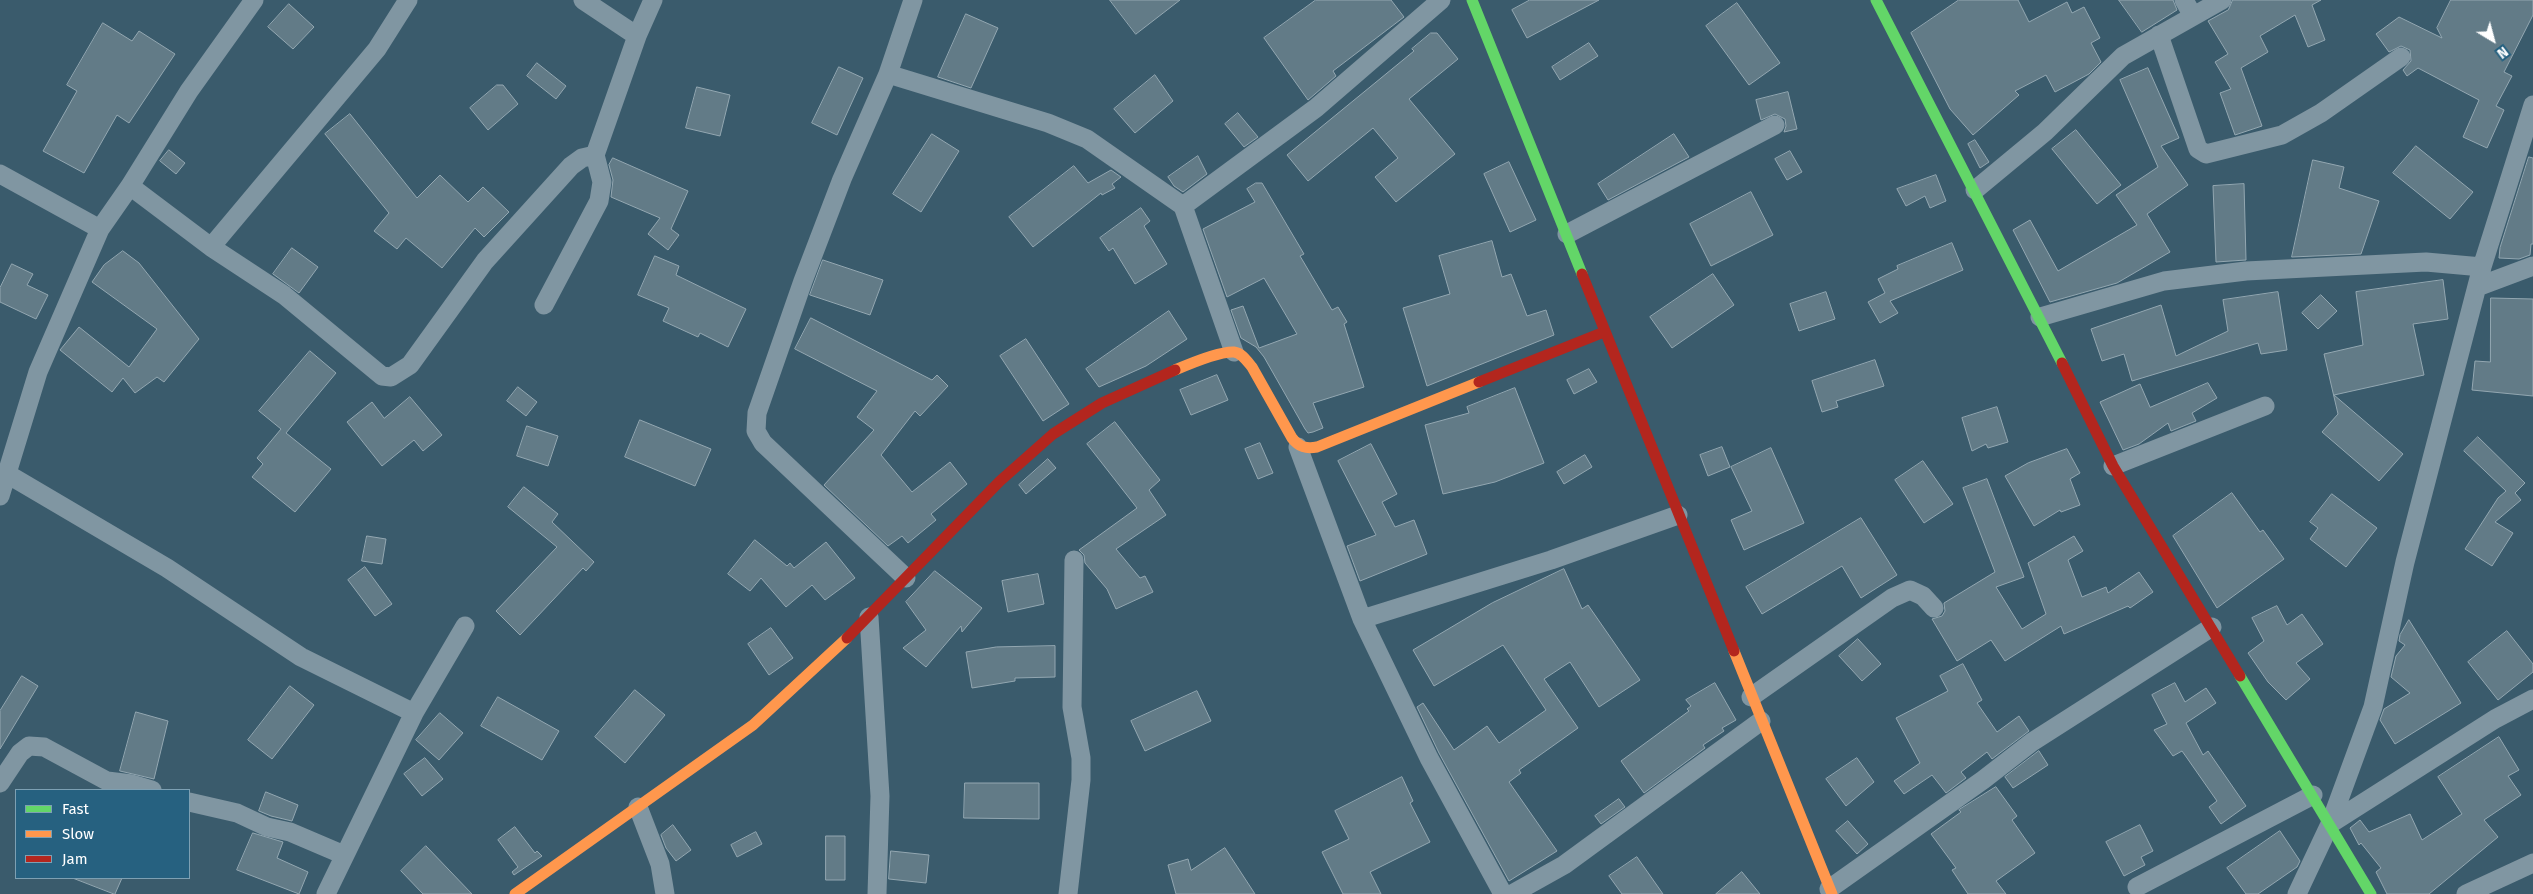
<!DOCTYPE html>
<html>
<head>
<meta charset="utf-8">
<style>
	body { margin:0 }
	#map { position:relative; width:2533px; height:894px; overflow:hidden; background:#3a5b6c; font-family:"Fira Sans",sans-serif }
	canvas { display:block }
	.legend { position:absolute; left:15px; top:789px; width:175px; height:90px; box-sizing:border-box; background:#266180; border:1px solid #7da0b3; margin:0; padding:6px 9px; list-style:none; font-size:15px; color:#fff }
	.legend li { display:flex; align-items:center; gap:10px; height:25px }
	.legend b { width:25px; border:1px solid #7da0b3 }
	.north { position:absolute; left:2468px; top:15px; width:50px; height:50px; -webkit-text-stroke:4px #266180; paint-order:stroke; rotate:143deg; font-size:14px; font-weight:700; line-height:20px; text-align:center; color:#fff }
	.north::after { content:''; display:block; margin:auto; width:18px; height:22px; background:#fff; clip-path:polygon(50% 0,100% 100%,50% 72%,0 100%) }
</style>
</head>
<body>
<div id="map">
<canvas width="2533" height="894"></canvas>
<ul class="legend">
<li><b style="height:6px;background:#63d668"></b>Fast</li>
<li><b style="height:6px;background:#ff974d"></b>Slow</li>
<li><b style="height:6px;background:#b3261e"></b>Jam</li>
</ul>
<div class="north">N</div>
</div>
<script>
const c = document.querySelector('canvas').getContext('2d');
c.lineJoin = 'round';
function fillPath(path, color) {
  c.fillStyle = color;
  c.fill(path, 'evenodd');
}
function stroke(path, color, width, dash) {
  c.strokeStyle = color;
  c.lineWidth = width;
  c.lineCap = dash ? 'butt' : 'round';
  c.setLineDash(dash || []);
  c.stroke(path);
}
const building = new Path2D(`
	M1110 0H1180L1136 34Z
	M1316 0H1391L1404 17 1333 71 1336 76 1308 100 1264 38Z
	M1530 0H1599L1527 38 1512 10Z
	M1959 0H2018L2029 22 2067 2 2072 13 2084 7 2100 38 2091 43 2101 62 2089 74 2055 92 2046 75 2015 91 2019 95 1973 135 1950 109 1911 33Z
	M2119 0H2173L2177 10 2142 32Z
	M2233 0H2321L2312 5 2325 40 2308 47 2295 15 2260 36 2268 52 2241 68 2262 126 2235 135 2220 93 2231 89 2215 62 2228 54 2208 21 2228 10Z
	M2451 0H2533V15L2504 72 2512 76 2496 106 2504 110 2487 148 2463 137 2479 100 2418 68 2407 76 2403 70 2411 61 2410 50 2401 46 2389 52 2376 34 2399 17 2442 38 2437 28Z
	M1737 3 1780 63 1749 85 1706 26Z
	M289 4 314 27 293 49 268 27Z
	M966 14 998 28 971 88 938 77Z
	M103 23 132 41 139 31 175 54 129 123 117 115 84 173 43 151 77 91 67 85Z
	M1431 33H1437L1458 59 1409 99 1455 154 1396 202 1375 177 1398 158 1373 128 1308 181 1287 155 1414 51 1412 49Z
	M1589 43 1598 56 1560 80 1552 67Z
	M537 63 566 86 556 99 527 76Z
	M839 67 863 78 837 135 812 123Z
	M2148 68 2179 138 2161 146 2188 185 2147 214 2170 252 2117 283 2050 302 2013 230 2030 220 2058 271 2137 225 2116 195 2158 167 2120 80Z
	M1155 75 1173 101 1135 133 1114 109Z
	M497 85H503L518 104 488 130 470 108Z
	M697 87 730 95 720 136 686 128Z
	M1788 92 1797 129 1784 132 1786 126 1785 119 1775 114 1761 120 1756 100Z
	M1238 113 1258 137 1244 147 1225 124Z
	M350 114 417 198 440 175 468 202 483 187 509 212 484 237 475 228 442 268 406 238 397 249 374 231 389 213 325 134Z
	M2076 130 2121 185 2097 204 2052 149Z
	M932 134 959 151 921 212 893 194Z
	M1674 134 1689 157 1608 200 1598 184Z
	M1975 140 1989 162 1980 168 1968 144Z
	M2416 146 2473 192 2450 219 2393 173Z
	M169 150 185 163 176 174 160 161Z
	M1790 151 1802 172 1787 180 1775 159Z
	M1198 156 1207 174 1183 192 1174 186 1168 177Z
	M2529 157 2533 158V244H2531L2530 255 2519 259 2499 258 2500 248Z
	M613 158 688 191 671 229 679 235 668 250 648 234 660 218 611 197 613 180 609 165Z
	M2313 160 2344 167 2339 188 2379 201 2361 254 2292 257Z
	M1509 162 1536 220 1510 232 1484 174Z
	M1074 166 1088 183 1111 170 1121 177 1112 184 1115 188 1102 195 1101 193 1033 247 1009 217Z
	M1936 175 1946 201 1930 208 1925 196 1906 206 1897 189Z
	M1256 183H1262L1304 254 1300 256 1332 310 1338 307 1347 322 1344 324 1364 387 1313 403 1323 428 1313 432 1308 433 1305 429 1264 357 1256 347 1241 338 1231 310 1243 306 1259 348 1297 334 1264 278 1227 297 1203 229 1255 202 1247 189Z
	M2244 184 2246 260 2216 262 2213 186Z
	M1751 192 1773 235 1711 266 1690 224Z
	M1141 208 1150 221 1144 226 1167 264 1135 284 1113 248 1109 251 1100 238Z
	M1492 241 1502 277 1511 274 1527 316 1546 310 1554 335 1427 386 1403 308 1450 294 1439 256Z
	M1952 243 1963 270 1890 301 1898 313 1880 323 1868 302 1885 293 1878 279 1898 269 1897 266Z
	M292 248 318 267 299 293 273 274Z
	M123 251 139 263 199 339 164 382 157 377 135 393 123 378 112 392 60 350 79 327 129 367 157 329 92 282 104 265Z
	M655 256 679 266 676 275 746 309 728 347 700 333 698 337 663 321 669 308 638 295Z
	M823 260 883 280 870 315 810 295Z
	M12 264 33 274 27 285 48 295 36 319 0 302V288Z
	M1713 274 1734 305 1672 348 1650 317Z
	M2443 280 2448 319 2413 324 2424 375 2334 395 2403 454 2379 481 2322 432 2338 414 2324 354 2363 345 2356 292Z
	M1826 292 1835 319 1799 331 1790 304Z
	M2278 292 2287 350 2261 354 2258 343 2132 381 2124 354 2102 361 2091 329 2161 305 2176 356 2228 331 2223 300Z
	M2321 295 2337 311 2318 329 2302 313Z
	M2491 298 2533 299V396L2472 390 2475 361 2490 362Z
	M1169 311 1187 339 1146 366 1099 387 1086 369Z
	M811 318 932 380 937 375 948 386 920 416 915 411 881 455 912 492 950 462 967 484 931 514 936 520 908 543 902 536 888 546 824 485 874 430 857 417 877 391 795 349Z
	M1026 339 1069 404 1043 421 1000 356Z
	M310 351 336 373 286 433 331 469 295 512 252 477 263 464 257 458 281 429 259 411Z
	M1875 360 1884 386 1836 401 1838 407 1822 412 1812 381Z
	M1589 369 1597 382 1574 394 1567 380Z
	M1217 375 1228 400 1191 415 1180 390Z
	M2208 383 2217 398 2192 413 2196 421 2171 431 2168 423 2139 444 2123 450 2100 402 2140 384 2150 407Z
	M518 387 537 402 526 416 507 401Z
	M1515 388 1544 463 1495 482 1443 494 1425 425 1469 413 1467 407Z
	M410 397 442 435 423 451 414 440 382 466 347 422 372 402 384 418Z
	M1997 407 2008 442 1988 448 1986 444 1972 451 1962 418Z
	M640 420 711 449 695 486 625 457Z
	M1115 422 1160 480 1149 490 1166 515 1116 549 1140 578 1145 576 1153 592 1116 609 1107 589 1085 563 1084 555 1079 550 1137 508 1087 444Z
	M527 426 558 436 548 466 517 456Z
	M2478 437 2525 483 2515 493 2521 500 2495 522 2513 533 2492 566 2465 549 2498 498 2506 491 2464 451Z
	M1260 443 1273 473 1258 479 1245 449Z
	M1371 444 1397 494 1382 502 1395 527 1414 520 1427 554 1360 581 1347 546 1376 535 1338 461Z
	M1722 447 1730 467 1708 476 1700 455Z
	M1771 448 1804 523 1744 550 1731 520 1752 511 1731 467Z
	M2067 449 2080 473 2070 479 2080 505 2061 512 2060 510 2034 526 2005 476 2028 463Z
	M1585 455 1592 467 1564 484 1557 472Z
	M1048 459 1056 468 1026 494 1019 485Z
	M1923 461 1953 504 1924 523 1895 480Z
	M1987 479 2024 577 1996 587 2022 629 2046 614 2028 563 2074 536 2083 551 2068 560 2082 597 2106 587 2108 593 2139 572 2153 592 2130 608 2128 606 2064 634 2061 626 2005 661 1991 640 1957 661 1932 619 1942 616 1945 611 1944 603 1995 572 1963 488Z
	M524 487 558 514 552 522 594 562 586 571 583 568 520 635 496 611 557 547 508 507Z
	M2232 493 2260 532 2263 530 2284 559 2217 608 2173 536Z
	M2332 494 2377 528 2346 567 2310 539 2318 528 2310 522Z
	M1861 518 1897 575 1861 598 1842 566 1762 614 1746 587Z
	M367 536 386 539 382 564 362 561Z
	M755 540 787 566 790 563 794 568 826 542 855 578 825 600 812 585 786 607 761 578 750 591 728 574Z
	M365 567 392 604 375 616 348 580Z
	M1564 569 1582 609 1588 605 1640 680 1599 707 1570 662 1544 679 1578 728 1519 770 1521 773 1509 782 1557 851 1509 881 1439 753 1417 707 1423 703 1454 750 1487 726 1499 743 1546 710 1503 645 1434 686 1413 650 1492 603Z
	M935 571 982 608 962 632 961 626 926 667 903 648 926 630 906 602Z
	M1038 574 1044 604 1008 612 1002 581Z
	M2277 606 2287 625 2302 614 2323 644 2296 663 2310 679 2286 700 2268 682 2248 653 2264 641 2252 618Z
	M2409 620 2461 703 2395 744 2380 720 2384 709 2410 693 2391 677 2396 656 2405 645 2399 641 2400 635Z
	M771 628 793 658 769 675 748 644Z
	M2507 631 2533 664V672L2498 700 2468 662Z
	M1858 639 1881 664 1862 681 1839 656Z
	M1055 646V677L1015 678V681L972 688 966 652 996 647Z
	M1963 664 1982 700 1977 703 1997 732 2019 716 2029 731 1992 759 1987 752 1961 772 1966 778 1946 793 1932 775 1904 794 1894 781 1920 763 1896 718 1948 691 1940 676Z
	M22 676 38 686 0 749V711Z
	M1715 683 1736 720 1722 728 1724 731 1703 745 1705 748 1644 793 1621 761 1689 711 1687 709 1691 706 1686 700Z
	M2175 683 2185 702 2206 688 2216 703 2186 723 2203 755 2208 751 2246 806 2221 824 2209 807 2217 801 2187 758 2182 751 2173 756 2154 730 2167 724 2152 695Z
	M290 686 314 705 272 759 248 740Z
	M635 690 665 715 625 763 595 737Z
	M1197 691 1211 721 1145 751 1131 721Z
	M498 697 559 731 542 760 481 726Z
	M136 712 168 721 154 779 120 771Z
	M440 713 463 733 439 760 416 740Z
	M2499 737 2519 770 2508 776 2521 795 2484 820 2498 837 2429 894H2387L2376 872 2381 868 2361 843 2359 845 2350 828 2360 820 2369 832 2410 814 2422 840 2462 814 2438 777Z
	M2039 751 2048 765 2013 788 2005 777Z
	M425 758 443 779 422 796 404 774Z
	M1857 758 1874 782 1846 806 1826 779Z
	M1402 777 1413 801 1410 803 1430 842 1370 872 1381 894H1343L1322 852 1349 839 1335 811Z
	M965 783H1039V819L964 818Z
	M1996 787 2017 816 2012 820 2035 853 1996 881 2006 894H1968L1952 870 1956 868 1931 834 1961 812 1959 810Z
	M266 792 298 805 292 821 271 816 259 811Z
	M1619 799 1625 807 1601 824 1595 816Z
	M1848 821 1868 844 1857 854 1836 831Z
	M673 825 691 850 676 861 666 848 661 835Z
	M2140 825 2153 851 2141 857 2145 865 2124 876 2106 842Z
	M515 827 535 853 537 851 542 856 514 875 512 872 518 867 498 840Z
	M2280 831 2300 861 2297 867 2258 894H2246L2227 868Z
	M756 832 762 844 737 857 731 845Z
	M253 833 283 842 277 858 308 872 299 894 237 870Z
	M826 836H845V880H826Z
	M426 846 472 894H423L401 871Z
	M1225 848 1255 894H1176L1168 865 1188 859 1191 870Z
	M891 851 929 855 926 883 889 879Z
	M1637 857 1663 894H1622L1609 876Z
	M1742 872 1760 894H1716Z
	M73 878H122L115 894Z`);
const street = new Path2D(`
	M583 0 637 36
	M2184 0 2193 16
	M2159 35 2198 149 2206 154 2282 135 2321 113 2401 57
	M888 74 1048 123 1087 139 1183 206 1234 352
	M0 174 100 229
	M130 186 211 247 284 295 382 376 391 377 410 365 485 261 571 166 582 158 595 155
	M1975 190 2045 132 2123 56 2222 0
	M1183 206 1316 108 1441 0
	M1567 234 1775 125
	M211 247 377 49 408 0
	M2477 287 2533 266
	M544 305 599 201 602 182 595 155 637 36 653 0
	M2040 317 2164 281 2246 271 2426 262 2482 267
	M1298 447 1362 619 1429 758 1503 894
	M2113 466 2265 406
	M9 475 167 568 301 657 414 713
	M0 496 38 372 100 229 130 186 189 91 254 0
	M906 578 763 443 756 431 757 413 803 281 842 179 888 74 913 0
	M869 617 880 796 877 894
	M1362 619 1551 560 1678 515
	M1751 697 1892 598 1910 590 1923 596 1934 608
	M0 783 20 753 29 746 44 747 107 781 132 784 152 790
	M189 802 237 813 267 827 290 832 344 855
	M638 807 660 864 665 894
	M2330 824 2495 719 2533 699
	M2137 887 2313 795
	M1829 889 1983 780 2032 742 2212 627
	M326 894 414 713 465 626
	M1068 894 1081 780V758L1072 707 1074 560
	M1512 894 1564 865 1761 721
	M2297 894 2330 824 2373 707 2405 562 2482 267 2533 105
	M2466 894 2533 863`);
const fast = new Path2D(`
	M1472 0 1582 274
	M1876 0 2062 363
	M2240 676 2371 894`);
const slow = new Path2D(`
	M1175 370C1189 364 1219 351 1234 352 1242 353 1247 361 1252 367L1292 438C1299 447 1306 449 1317 447L1479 382
	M1734 651 1832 894
	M515 894 753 725 847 638`);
const jam = new Path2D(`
	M1582 274 1734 651
	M2062 363 2113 466 2240 676
	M1479 382 1604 332
	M847 638 1000 481 1053 434 1102 403 1175 370`);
fillPath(building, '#627b87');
stroke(building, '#93a7b1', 1);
stroke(street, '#8096a2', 19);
stroke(fast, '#63d668', 11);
stroke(slow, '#ff974d', 11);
stroke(jam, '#b3261e', 11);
</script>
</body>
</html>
